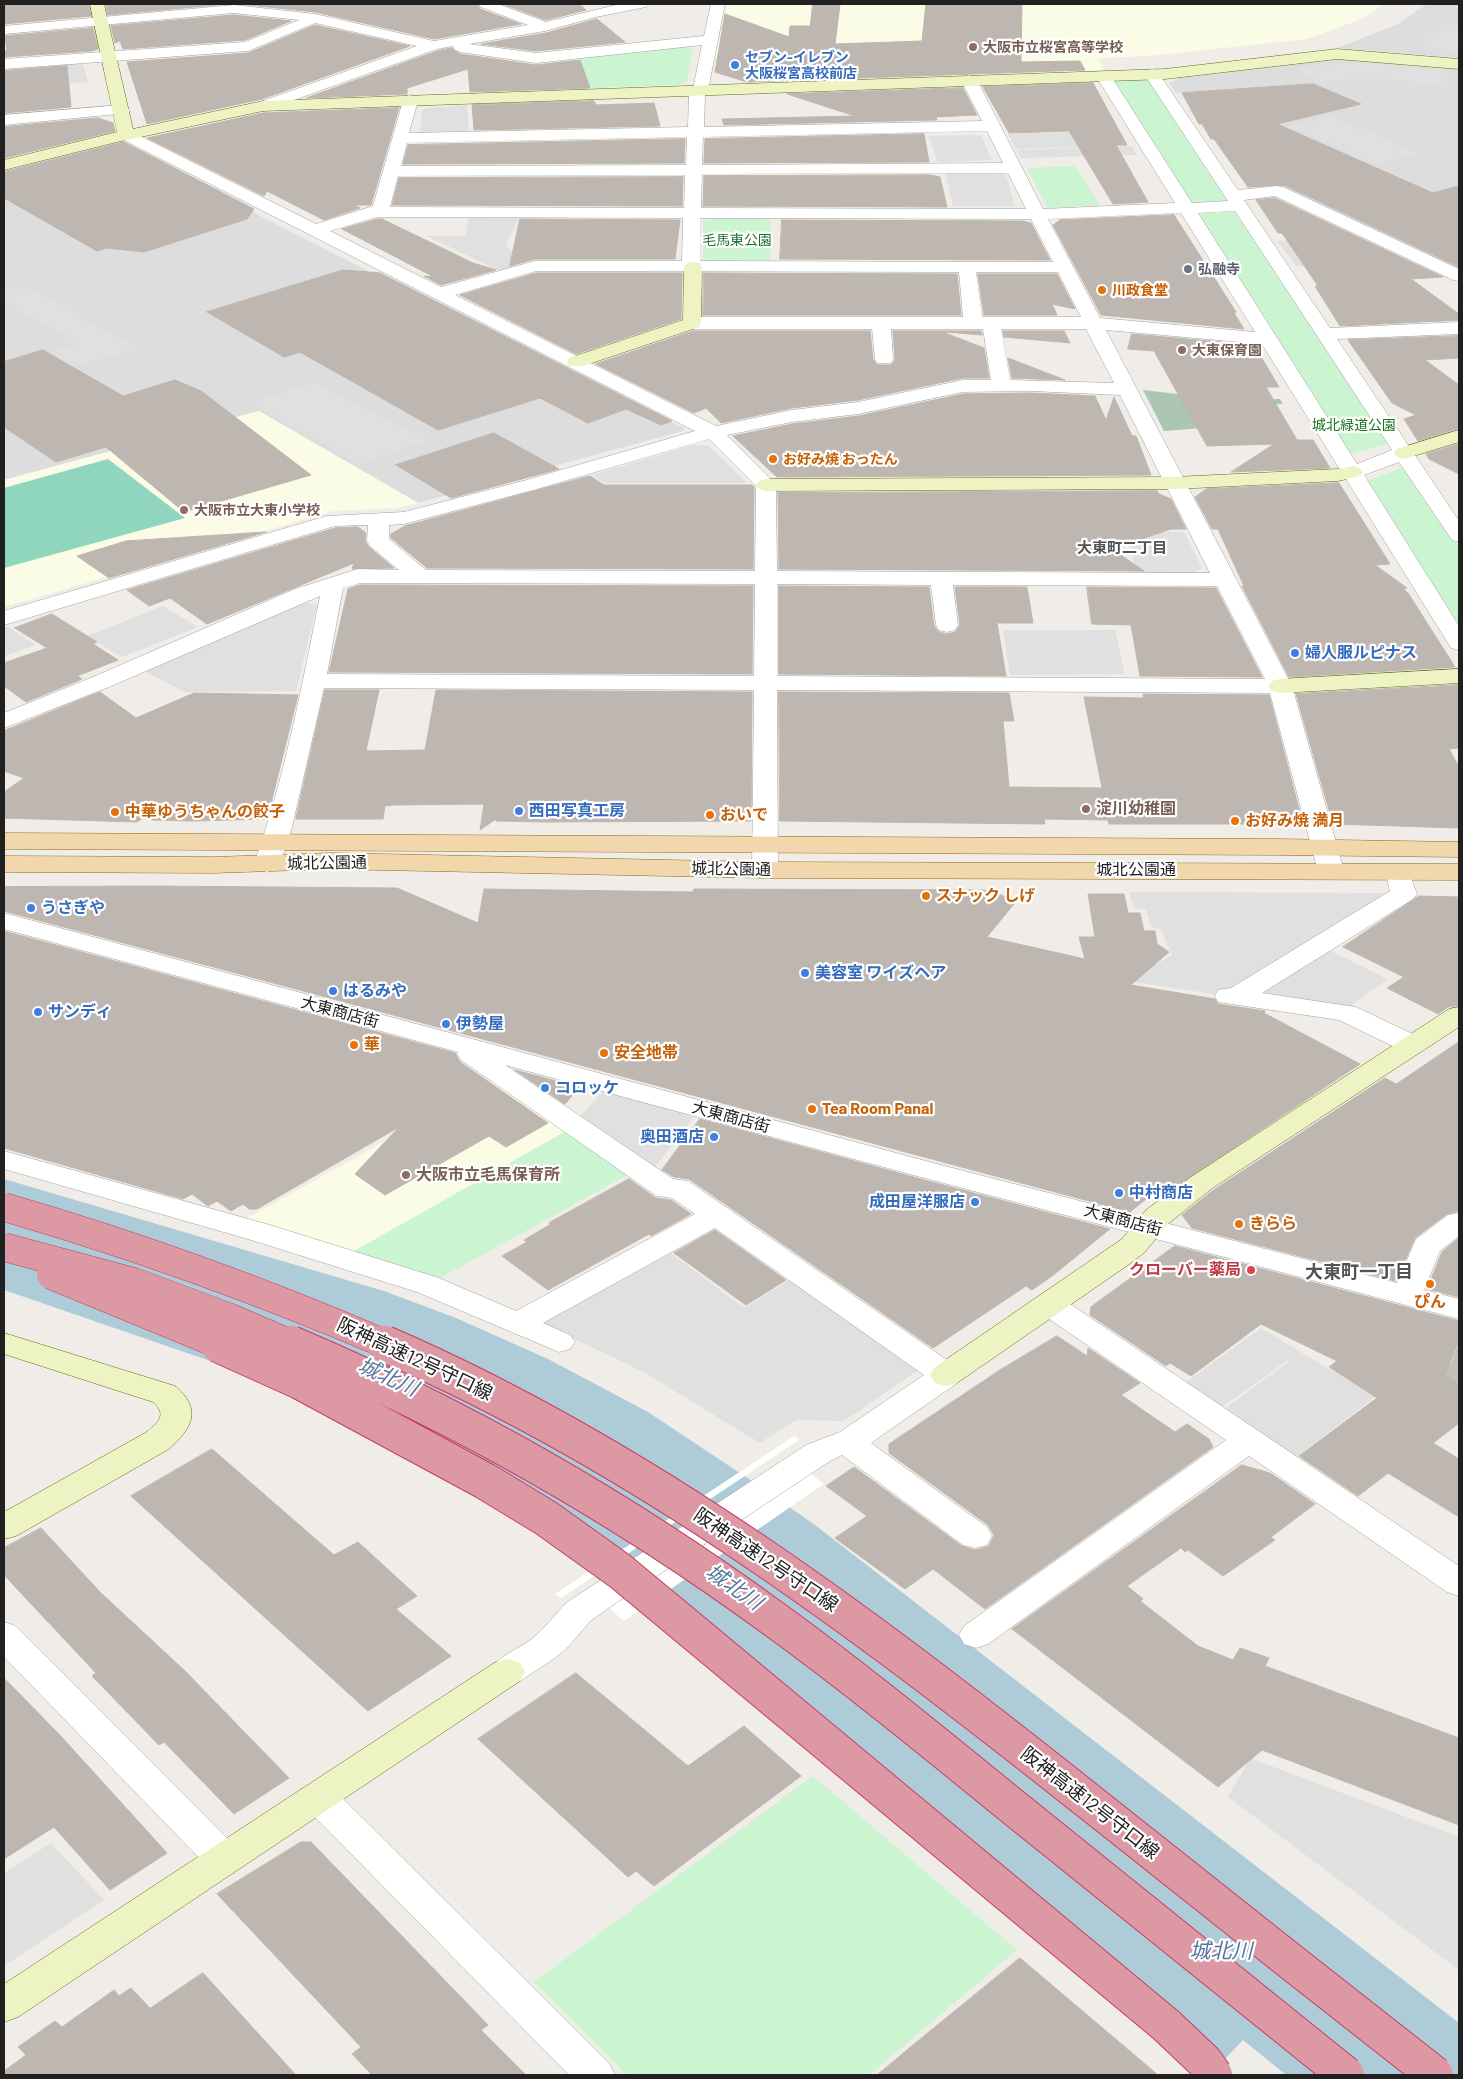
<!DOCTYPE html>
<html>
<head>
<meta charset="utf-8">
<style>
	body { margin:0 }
	#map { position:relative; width:1463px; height:2079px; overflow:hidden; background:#f0ede8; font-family:Barlow,sans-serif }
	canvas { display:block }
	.frame { position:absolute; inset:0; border:5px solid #202020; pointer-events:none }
</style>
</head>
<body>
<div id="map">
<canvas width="1463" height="2079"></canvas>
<div class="frame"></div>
</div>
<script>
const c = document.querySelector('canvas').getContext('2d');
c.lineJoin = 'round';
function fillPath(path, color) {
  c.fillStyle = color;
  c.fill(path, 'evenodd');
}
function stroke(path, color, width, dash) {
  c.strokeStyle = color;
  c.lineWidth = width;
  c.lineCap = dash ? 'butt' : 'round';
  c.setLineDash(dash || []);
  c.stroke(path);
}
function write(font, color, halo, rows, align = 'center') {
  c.font = font + ' Barlow,"Noto Sans JP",sans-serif';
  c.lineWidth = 4.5;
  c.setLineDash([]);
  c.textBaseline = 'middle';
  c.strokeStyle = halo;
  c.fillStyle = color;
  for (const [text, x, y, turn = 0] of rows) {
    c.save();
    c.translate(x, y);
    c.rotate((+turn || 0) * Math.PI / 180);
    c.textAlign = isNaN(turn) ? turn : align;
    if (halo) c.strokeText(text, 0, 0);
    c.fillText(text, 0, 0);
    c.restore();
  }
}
const residential = new Path2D(`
	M1427 4H1459V58L1337 48 1398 24Z
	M1339 59 1459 69V270L1278 187 1295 178 1271 132 1189 111 1188 110 1213 103 1190 92 1176 93 1169 83 1179 78Z
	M113 147 127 148 474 325 480 323 684 428 683 431 418 503 259 411 4 480V176Z`);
const education = new Path2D(`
	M727 4H1385L1359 20 1307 39 1150 56 1098 58 1104 70 759 82 750 56 715 57Z
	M259 411 418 503 397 508 333 511 4 607V480Z
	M493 1081 566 1131 351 1253 244 1220Z`);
const construction = new Path2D(`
	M1459 1343V1381L1456 1384 1441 1375 1451 1363Z`);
const cemetery = new Path2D(`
	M1143 390 1238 401 1280 399 1283 404 1245 406 1269 423 1164 431Z`);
const park = new Path2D(`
	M685 46 693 49 687 82 677 85 587 88 580 56Z
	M1150 79 1229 201 1188 202 1113 81Z
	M1075 166 1100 205 1048 208 1027 168Z
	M1238 211 1390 443 1349 455 1195 212Z
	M714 218 770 219V260L764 263H714L703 259V221Z
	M1407 466 1459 545V629L1366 481Z
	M566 1131 629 1174 435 1281 351 1253Z
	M813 1776 1017 1950 869 2075H627L534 1982Z`);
const pitch = new Path2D(`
	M108 459 185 518 4 568V488Z`);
const parking = new Path2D(`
	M1445 23 1459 26V52L1421 47 1424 44H1421Z
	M1366 62 1450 70 1444 85 1373 78 1315 82 1296 67Z
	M83 63 88 82 4 88V70Z
	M467 105 469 131 420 132 422 110 428 108Z
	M1332 116 1419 154 1375 164 1288 126Z
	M1074 132 1083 147 1016 149 1008 134Z
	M981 135 992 160 938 162 928 136Z
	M1132 146 1136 155 1021 158 1017 150Z
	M1005 172 1015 206H953L945 173Z
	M469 218H518L506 246 524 262 499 271 427 236H465Z
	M1321 239 1351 263 1296 266 1277 241Z
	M26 286 136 348 45 376 22 362 79 344 4 301V292Z
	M316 382 426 441 359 464 251 403Z
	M693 445 709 446 747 483H604L592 475Z
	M1127 532H1184L1202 568 1191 574H1136Z
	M301 602 317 605 296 691 185 692 144 671Z
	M163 606 198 627 122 657 87 636Z
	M4 626 5 625 36 645 4 656Z
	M1003 630H1115L1125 674 1010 675Z
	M1129 892 1389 893 1219 995 1127 981 1172 955 1161 929 1152 928 1146 910 1134 908Z
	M1329 950 1388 979 1345 1010 1267 997 1263 991Z
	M603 1091 695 1116 653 1170 579 1118Z
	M671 1253 744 1308 794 1277 920 1369 844 1421 796 1420 760 1443 645 1373 542 1323Z
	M1261 1328 1332 1371 1326 1376 1333 1371 1375 1397 1296 1457 1224 1409 1290 1361 1320 1380 1288 1360 1222 1407 1185 1383Z
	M1250 1758 1459 1837V1970L1228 1797Z
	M51 1843 104 1900 4 1966V1873Z`);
const water = new Path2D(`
	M4 1179 384 1291 456 1318 548 1359 648 1412 749 1479 815 1525 1459 2023V2075H1286L1243 2040 1220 2064 431 1437 4 1290Z`);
const pier = new Path2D(`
	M794 1436 799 1440 561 1598 555 1594Z
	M799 1465 824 1484 624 1621 591 1592Z`);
const building = new Path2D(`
	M4 4H88L91 16 4 24Z
	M106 4H227L108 15Z
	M240 4H477L480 9 521 24 434 39 315 12Z
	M503 4H579L586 10 546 20Z
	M813 4H840L835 44 922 41 926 4H1022L1021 62 1080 61 1085 70 747 82 715 72 725 14 789 37 790 26H810Z
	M234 15 291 21 245 40 123 49 120 41 115 43 111 26Z
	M597 19 625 42 536 51 481 44 546 33Z
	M315 25 410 46 262 99 147 124 127 62 248 53Z
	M93 28 98 49 92 51 4 57V51H7L5 36Z
	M452 48 460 54 536 65 580 60 590 88 470 92 468 69 407 88V94L306 98 437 51Z
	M67 66 71 107 4 113V71Z
	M1093 83 1127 145H1116L1148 202 1113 204 1069 131 1009 133 983 87Z
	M1313 84 1361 104 1277 124 1433 193 1459 186V267L1284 185 1248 187 1214 139H1211L1202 124H1199L1182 93Z
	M963 88 977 115 936 117 937 120 724 125 722 119 855 116 787 94Z
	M594 101 596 105 654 103 660 126 474 130 472 105Z
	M399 108 371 205H353L360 208 324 220 267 191 264 196 147 138 263 113Z
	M98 118 113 123 115 131 4 158V127Z
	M924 134 929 162 704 163 705 139Z
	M685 139 684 163 403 164 408 145Z
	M124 142 254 209 247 219 144 252 106 248 97 251 4 198V172Z
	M931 175 940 177 947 207 703 206 704 176Z
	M683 177 682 206 392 205 399 178Z
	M1275 198 1443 277 1411 279 1459 314V320L1340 326 1315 286H1318L1282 233H1278L1256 200Z
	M1174 215 1236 312 1234 313 1244 329 1101 315 1053 225 1060 220Z
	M377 219H382L473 263 496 270 441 285 424 276 434 277 342 229Z
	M520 219 680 220 675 259H535L510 266Z
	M782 220 1022 221 1031 223 1050 260 780 259Z
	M343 270 380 273 672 421 661 425 626 409 588 423 540 398 438 430 300 352 284 357 207 312Z
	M536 273H682L681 319 576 354 460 295Z
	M704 273 957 274 961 315H703Z
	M978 274H1057L1075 309 1052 304 1057 315H984Z
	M693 331H870L873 359 877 365H891L895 360 893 331H981L982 335 946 332 945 333 984 348 989 378H963L858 400 792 408 721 423 706 408 694 413 596 364Z
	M1003 331H1064L1070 343 1004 337Z
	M1132 334 1254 345 1279 387H1266L1297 440H1313L1330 468 1231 472 1274 444 1207 446 1154 351 1128 349Z
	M1459 336V358L1425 360 1459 385V428L1418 441 1404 419 1416 415 1392 403 1348 340Z
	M43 350 123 396 175 380 201 391 311 475 184 512 106 447 56 462 4 427V362Z
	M1008 358 1065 380 1012 378Z
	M1031 393 1095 396 1106 420 1114 397 1132 436H1136L1151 475 777 477 733 436 792 424 858 416 963 394Z
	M494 433 559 469 451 498 396 465Z
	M1459 444V474L1429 459 1426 454Z
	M590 476 604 485H752L754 487 753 569 427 568 391 538V534L405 526Z
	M1339 483 1390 564 1375 565 1407 588 1403 589 1408 593 1455 667 1289 677 1242 586H1244L1218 529H1212L1195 497 1206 489Z
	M1157 491 1159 494 1171 499 1186 529H1171L1112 549 1144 571 779 569 778 493Z
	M358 527 366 533 365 541 369 547 394 568 352 569 354 563 207 624 170 598 149 606 127 590 335 528Z
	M266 532 109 578 77 556 126 541Z
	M360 585 753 586 752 674 329 672 348 589Z
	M779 586 929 587 934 626 939 632 947 634 955 632 960 625 955 587H1027L1033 623H997L1006 676 779 674Z
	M1087 587 1216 588 1262 677 1140 676 1131 625 1092 624Z
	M52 614 97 642 93 644 118 660 77 676 82 679 26 702 4 686V663L47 648 15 628Z
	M1459 685V748L1449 749 1459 767V828L1333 824 1296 694Z
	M325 690H379L366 751 425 750 436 690 752 692 751 821 544 822 496 821V819L480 830 484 804 393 805 385 806 383 819H296Z
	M100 692 136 718 194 693 298 695 267 819 194 821 152 820 143 818 137 822 4 818V792L24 778 4 771V731Z
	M779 692 1009 693 1014 721H1003L1009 787 1102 788 1084 697 1144 698 1143 694 1269 695 1303 824H1109L1108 820 1044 819 1045 824 780 821Z
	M149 886 397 888 478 923 484 889 693 892 694 889 984 890 1017 900 987 937 1085 959 1079 937H1095L1088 894H1124L1128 913H1140L1144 931H1155L1157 944 1169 952 1131 985 1215 999 1218 1004 1265 1011 1264 1013 1360 1064 1166 1193 1162 1186 1130 1212 4 911V887Z
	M1419 896 1459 897V1005L1448 1007 1438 1014 1387 988 1404 977 1343 947Z
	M4 931 455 1053 460 1062 548 1123 506 1147 489 1136 385 1195 355 1174 399 1127 257 1209H249L243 1204 231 1211 217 1201 208 1206 192 1194 183 1199 4 1148Z
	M1459 1042V1211L1447 1214 1415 1238 1396 1281 1192 1228 1182 1215 1212 1191 1385 1078 1396 1084Z
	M515 1070 579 1087 565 1104Z
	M700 1119 917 1178 1110 1229 1052 1276 1032 1290 1026 1286 933 1348 689 1179 674 1177 662 1170Z
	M629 1179 656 1198 671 1200 691 1214 651 1236 649 1234 548 1290 502 1256 527 1242 524 1240 551 1224 549 1223Z
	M715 1230 786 1280 746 1305 674 1253Z
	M1459 1238V1297L1427 1289 1442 1252Z
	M1175 1246 1459 1321V1341L1445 1375 1459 1384V1423L1433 1443 1459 1459V1517L1388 1473 1358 1496 1299 1456 1377 1398 1329 1367 1337 1361 1261 1324 1191 1376 1170 1363 1166 1366 1090 1315 1091 1307Z
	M1057 1336 1087 1356 1088 1348 1140 1383 1121 1395 1175 1432 1187 1424 1209 1439 1213 1447 985 1609 933 1569 905 1589 835 1538 867 1516 826 1486 854 1467 962 1546 975 1550 989 1546 994 1535 988 1525 889 1453V1444L1000 1370Z
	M212 1449 334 1555 358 1542 417 1596 396 1609 451 1656 368 1711 131 1496Z
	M1242 1465 1270 1473 1315 1504 1271 1537 1275 1540 1223 1576 1188 1550 1185 1552 1181 1548 1127 1586 1143 1599 1140 1601 1198 1646 1233 1660 1240 1648 1269 1658 1265 1666 1459 1738V1825L1262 1750 1218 1787 1012 1629Z
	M41 1528 100 1592 185 1671 289 1778 234 1814 164 1742 159 1745 92 1676 96 1673 4 1575V1548Z
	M576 1673 688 1766 744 1726 801 1776 654 1886 636 1871 628 1877 478 1739Z
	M4 1678 58 1733 167 1853 110 1890 54 1827 4 1859Z
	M301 1842H311L488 2025 481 2030 526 2075H372L352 2054 361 2047 217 1894Z
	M1020 1958 1158 2075H877L913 2045Z
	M203 1973 296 2075H4V2071L26 2055 18 2047 55 2021 62 2027 114 1990 119 1996 131 1988 150 2008Z`);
const street = new Path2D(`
	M479 4H498L546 22 620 4H648L646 7 596 17 545 31 469 44 536 53 704 36 711 4H725L708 90 705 94 704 127 982 121 961 80 969 75 977 80 1043 209 1175 203 1096 76 1104 71 1109 73 1192 203 1228 201 1144 74 1152 69 1157 71 1238 190 1277 186 1283 187 1459 269V281L1453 280 1275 196 1244 200 1330 328 1459 322V334L1337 339 1459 521V542L1452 540 1399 462 1364 475 1459 626V650L1451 648 1448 643 1262 344 1106 330 1292 686 1344 871 1340 876 1331 879 1322 876 1318 871 1270 693 777 690 778 870 774 875 765 878 756 875 752 870 754 690 324 688 292 827 280 864 276 869 267 872 258 869 254 864C285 778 302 685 320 596L109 687 4 728V713L93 677 295 589 358 569 399 570 370 546 367 541 368 525 335 526 4 625V611L327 516 404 512 523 481 695 431 120 138 118 135 126 130 132 132 316 224 373 206 404 97 410 95 418 100 409 133 688 127 689 93 693 89 702 45 536 63 460 52 455 50 453 46 437 49 263 111 257 109 255 106 257 103 417 46 315 23 248 51 4 69V59L245 42 299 20 234 13 4 34V26L234 5 315 14 434 41 528 25 481 7ZM987 131 1003 163 702 165 703 137ZM687 137 686 165 401 166 407 143ZM1008 173 1026 209 701 208 702 174ZM685 175 684 208 390 207 398 176ZM1235 211 1392 450 1357 464 1198 213ZM1181 213 1255 332 1100 318 1048 219ZM377 217 683 218 682 261H535L441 287 330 231ZM700 218 1031 219 1053 262 700 261ZM536 271 959 272 963 317H692L685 319 683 323 685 327 692 329H872L875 359 877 363H891L893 359 891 329H983L991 380H963L858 402 792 410 716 426 455 295ZM976 272H1058L1081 317H982ZM1001 329H1086L1114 383 1010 380ZM1031 391 1120 395 1210 573 777 571 776 485 727 435 792 422 858 414 963 392ZM709 439 756 486 755 571 426 570 389 539V525L404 524 537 489ZM360 583 755 584 754 676 327 674 343 588ZM777 584 931 585 936 625 939 630 947 632 955 630 958 625 953 585 1217 586 1265 679 777 676Z
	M122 105 130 110 128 113 4 125V115Z
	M1398 864 1407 867 1417 894 1413 899 1262 993 1356 1007 1423 1039 1427 1045 1423 1051 1413 1053 1403 1051 1339 1020 1218 1002 1215 996 1218 990 1231 988 1390 891 1385 872 1389 867Z
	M4 913 937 1164 1397 1283 1416 1239 1448 1215 1459 1213V1236L1440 1251 1424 1290 1459 1299V1319L917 1176 505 1065 673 1179 688 1181 957 1367 962 1375 957 1383 871 1443 987 1527 992 1536 987 1545 975 1548 963 1545 842 1455 830 1461 610 1607 590 1621 568 1647 555 1658 520 1681 507 1685 494 1681 489 1672C498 1655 518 1650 533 1638 545 1628 555 1615 566 1603L806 1445 840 1432 924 1375 715 1228 543 1323 570 1335 575 1342 570 1349 559 1352 417 1292 248 1239 4 1169V1151L270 1225 439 1278 516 1311 695 1214 672 1198 657 1196 461 1060 457 1054 458 1052 4 929Z
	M1050 1295 1061 1298 1459 1566V1596L1447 1592 1249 1456 988 1644 976 1648 964 1644 959 1635 964 1626 1226 1440 1039 1312 1035 1305 1039 1298Z
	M4 1622 16 1626 237 1848 243 1859 237 1870 224 1874 211 1870 4 1657Z
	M318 1782 331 1787 609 2063 615 2075H569L305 1807 299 1797 305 1787Z`);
const secondary = new Path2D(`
	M90 4H104L133 129 263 101 1165 69 1337 49 1459 59V69L1337 59 1165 79 263 111 117 142 4 170V160L117 132Z
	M693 262 699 263 702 267 701 323 699 327 583 366H569L567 362 569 358 683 320 684 267 687 263Z
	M1459 430V442L1404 459 1397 457 1394 453 1397 449Z
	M1353 466 1360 468 1363 472 1360 476 1338 481 1175 489 766 491 759 489 756 485 759 481 766 479 1175 477 1338 469Z
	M1459 669V683L1280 693 1272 691 1268 686 1272 681 1280 679Z
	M1459 1007V1027L1211 1189 1168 1224 1144 1253 1128 1265 957 1383 946 1386 935 1383 930 1375 935 1367 1122 1239 1146 1210 1191 1177 1449 1009Z
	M4 1333 175 1386C203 1410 192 1428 169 1449L16 1536 4 1539V1512L145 1433C158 1423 168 1415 153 1402L4 1354Z
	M507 1659 520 1663 525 1672 520 1681 18 2017 4 2022V1984L494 1663Z`);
const primary = new Path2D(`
	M4 833 1279 839 1459 842V857L1279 855 4 849Z
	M331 853 765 862 1459 864V880L765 878 331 869 213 873 4 872V856L213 857Z`);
const highwayBridgeFar1 = new Path2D(`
	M4 1207C135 1245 262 1291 388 1345
	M4 1247 134 1282 231 1318 294 1345
	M51 1275 221 1345`);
const highwayBridge = new Path2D(`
	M218 1344 300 1381 485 1481 546 1518 620 1571 1166 2025 1204 2061 1214 2075
	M291 1344C461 1416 625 1510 774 1619 865 1685 951 1757 1038 1827 1141 1910 1243 1992 1346 2075
	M385 1344C651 1459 881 1636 1106 1815 1215 1902 1325 1989 1435 2075`);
const markers = [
	[973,47,5,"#8d6e63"],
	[735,65,5,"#3f7fe0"],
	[1188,269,5,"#6b7280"],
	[1102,290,5,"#e8710a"],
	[1182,350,5,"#8d6e63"],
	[773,459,5,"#e8710a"],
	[184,510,5,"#8d6e63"],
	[1295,653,5,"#3f7fe0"],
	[1086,809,5,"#8d6e63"],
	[519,811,5,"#3f7fe0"],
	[115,812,5,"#e8710a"],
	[710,815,5,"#e8710a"],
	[1235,821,5,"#e8710a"],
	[926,896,5,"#e8710a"],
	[31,908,5,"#3f7fe0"],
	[805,973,5,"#3f7fe0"],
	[333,991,5,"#3f7fe0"],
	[38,1012,5,"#3f7fe0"],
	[446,1024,5,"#3f7fe0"],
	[354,1045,5,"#e8710a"],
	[604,1053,5,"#e8710a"],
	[545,1088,5,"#3f7fe0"],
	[812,1109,5,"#e8710a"],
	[714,1137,5,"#3f7fe0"],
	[406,1175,5,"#8d6e63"],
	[1119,1193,5,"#3f7fe0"],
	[975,1202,5,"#3f7fe0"],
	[1239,1224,5,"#e8710a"],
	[1251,1270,5,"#e0444e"],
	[1430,1284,5,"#e8710a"]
];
const farEducationnames = [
	["大阪市立桜宮高等学校",983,47],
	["大東保育園",1192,350],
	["大阪市立大東小学校",194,510]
];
const farShopnames = [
	["セブン-イレブン",745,57],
	["大阪桜宮高校前店",745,73]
];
const farParknames = [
	["毛馬東公園",737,240],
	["城北緑道公園",1354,425]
];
const farWorshipnames = [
	["弘融寺",1198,269]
];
const farFoodnames = [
	["川政食堂",1112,290],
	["お好み焼 おったん",783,459]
];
const farNeighbourhoodnames = [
	["大東町二丁目",1122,548]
];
const shopNames = [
	["婦人服ルピナス",1305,653],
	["西田写真工房",529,811],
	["うさぎや",41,908],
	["美容室 ワイズヘア",815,973],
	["はるみや",343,991],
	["サンディ",48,1012],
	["伊勢屋",456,1024],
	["コロッケ",555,1088],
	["奥田酒店",704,1137,"right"],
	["中村商店",1129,1193],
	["成田屋洋服店",965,1202,"right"]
];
const educationNames = [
	["淀川幼稚園",1096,809],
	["大阪市立毛馬保育所",416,1175]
];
const foodNames = [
	["中華ゆうちゃんの餃子",125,812],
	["おいで",720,815],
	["お好み焼 満月",1245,821],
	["スナック しげ",936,896],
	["華",364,1045],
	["安全地帯",614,1053],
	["Tea Room Panal",822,1109],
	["きらら",1249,1224],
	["ぴん",1430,1302,"center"]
];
const streetNames = [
	["城北公園通",327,863,-1],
	["城北公園通",731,869,1],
	["城北公園通",1136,870],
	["大東商店街",340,1012,15],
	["大東商店街",731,1117,15],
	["大東商店街",1123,1220,15]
];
const healthNames = [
	["クローバー薬局",1241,1270]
];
const neighbourhoodNames = [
	["大東町一丁目",1359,1272]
];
const nearStreetnames = [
	["阪神高速12号守口線",415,1359,25],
	["阪神高速12号守口線",766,1560,34],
	["阪神高速12号守口線",1090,1803,38]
];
const nearWaternames = [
	["城北川",388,1377,24],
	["城北川",734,1587,35],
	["城北川",1221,1951]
];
fillPath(residential, '#dedddd');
fillPath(education, '#fafce5');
fillPath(construction, '#c2c3b4');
fillPath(cemetery, '#acc6b1');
fillPath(park, '#cbf4d0');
fillPath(pitch, '#90d5be');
fillPath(parking, '#e0e0e0');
fillPath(water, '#aeccd8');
fillPath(pier, '#fff');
fillPath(building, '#bdb6b1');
stroke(building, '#c0b6ac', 1);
stroke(street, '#a1a1a1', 1);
stroke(secondary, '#5e6c12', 1);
stroke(primary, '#8a6912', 1);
fillPath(street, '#fff');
fillPath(secondary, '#eef3c3');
fillPath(primary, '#f1d7ab');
stroke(highwayBridgeFar1, '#c63c64', 29, []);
stroke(highwayBridge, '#c63c64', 38, []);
stroke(highwayBridgeFar1, '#dd99a3', 28);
stroke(highwayBridge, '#dd99a3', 36);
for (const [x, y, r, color] of markers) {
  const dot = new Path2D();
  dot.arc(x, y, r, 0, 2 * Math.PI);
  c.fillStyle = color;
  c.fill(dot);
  stroke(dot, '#fff', 2);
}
write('bold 14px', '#785e54', '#fff', farEducationnames, 'left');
write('bold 14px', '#366cbe', '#fff', farShopnames, 'left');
write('14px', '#197325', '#fff', farParknames);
write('bold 14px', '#5b616d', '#fff', farWorshipnames, 'left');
write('bold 14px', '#c56008', '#fff', farFoodnames, 'left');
write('bold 15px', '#535353', '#fff', farNeighbourhoodnames);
write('bold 16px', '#366cbe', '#fff', shopNames, 'left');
write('bold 16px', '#785e54', '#fff', educationNames, 'left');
write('bold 16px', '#c56008', '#fff', foodNames, 'left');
write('16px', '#202020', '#fff', streetNames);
write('bold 16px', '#be3a42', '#fff', healthNames, 'right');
write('bold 18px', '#535353', '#fff', neighbourhoodNames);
write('19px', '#202020', '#fff', nearStreetnames);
write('italic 21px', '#54759e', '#fff', nearWaternames);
</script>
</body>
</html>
